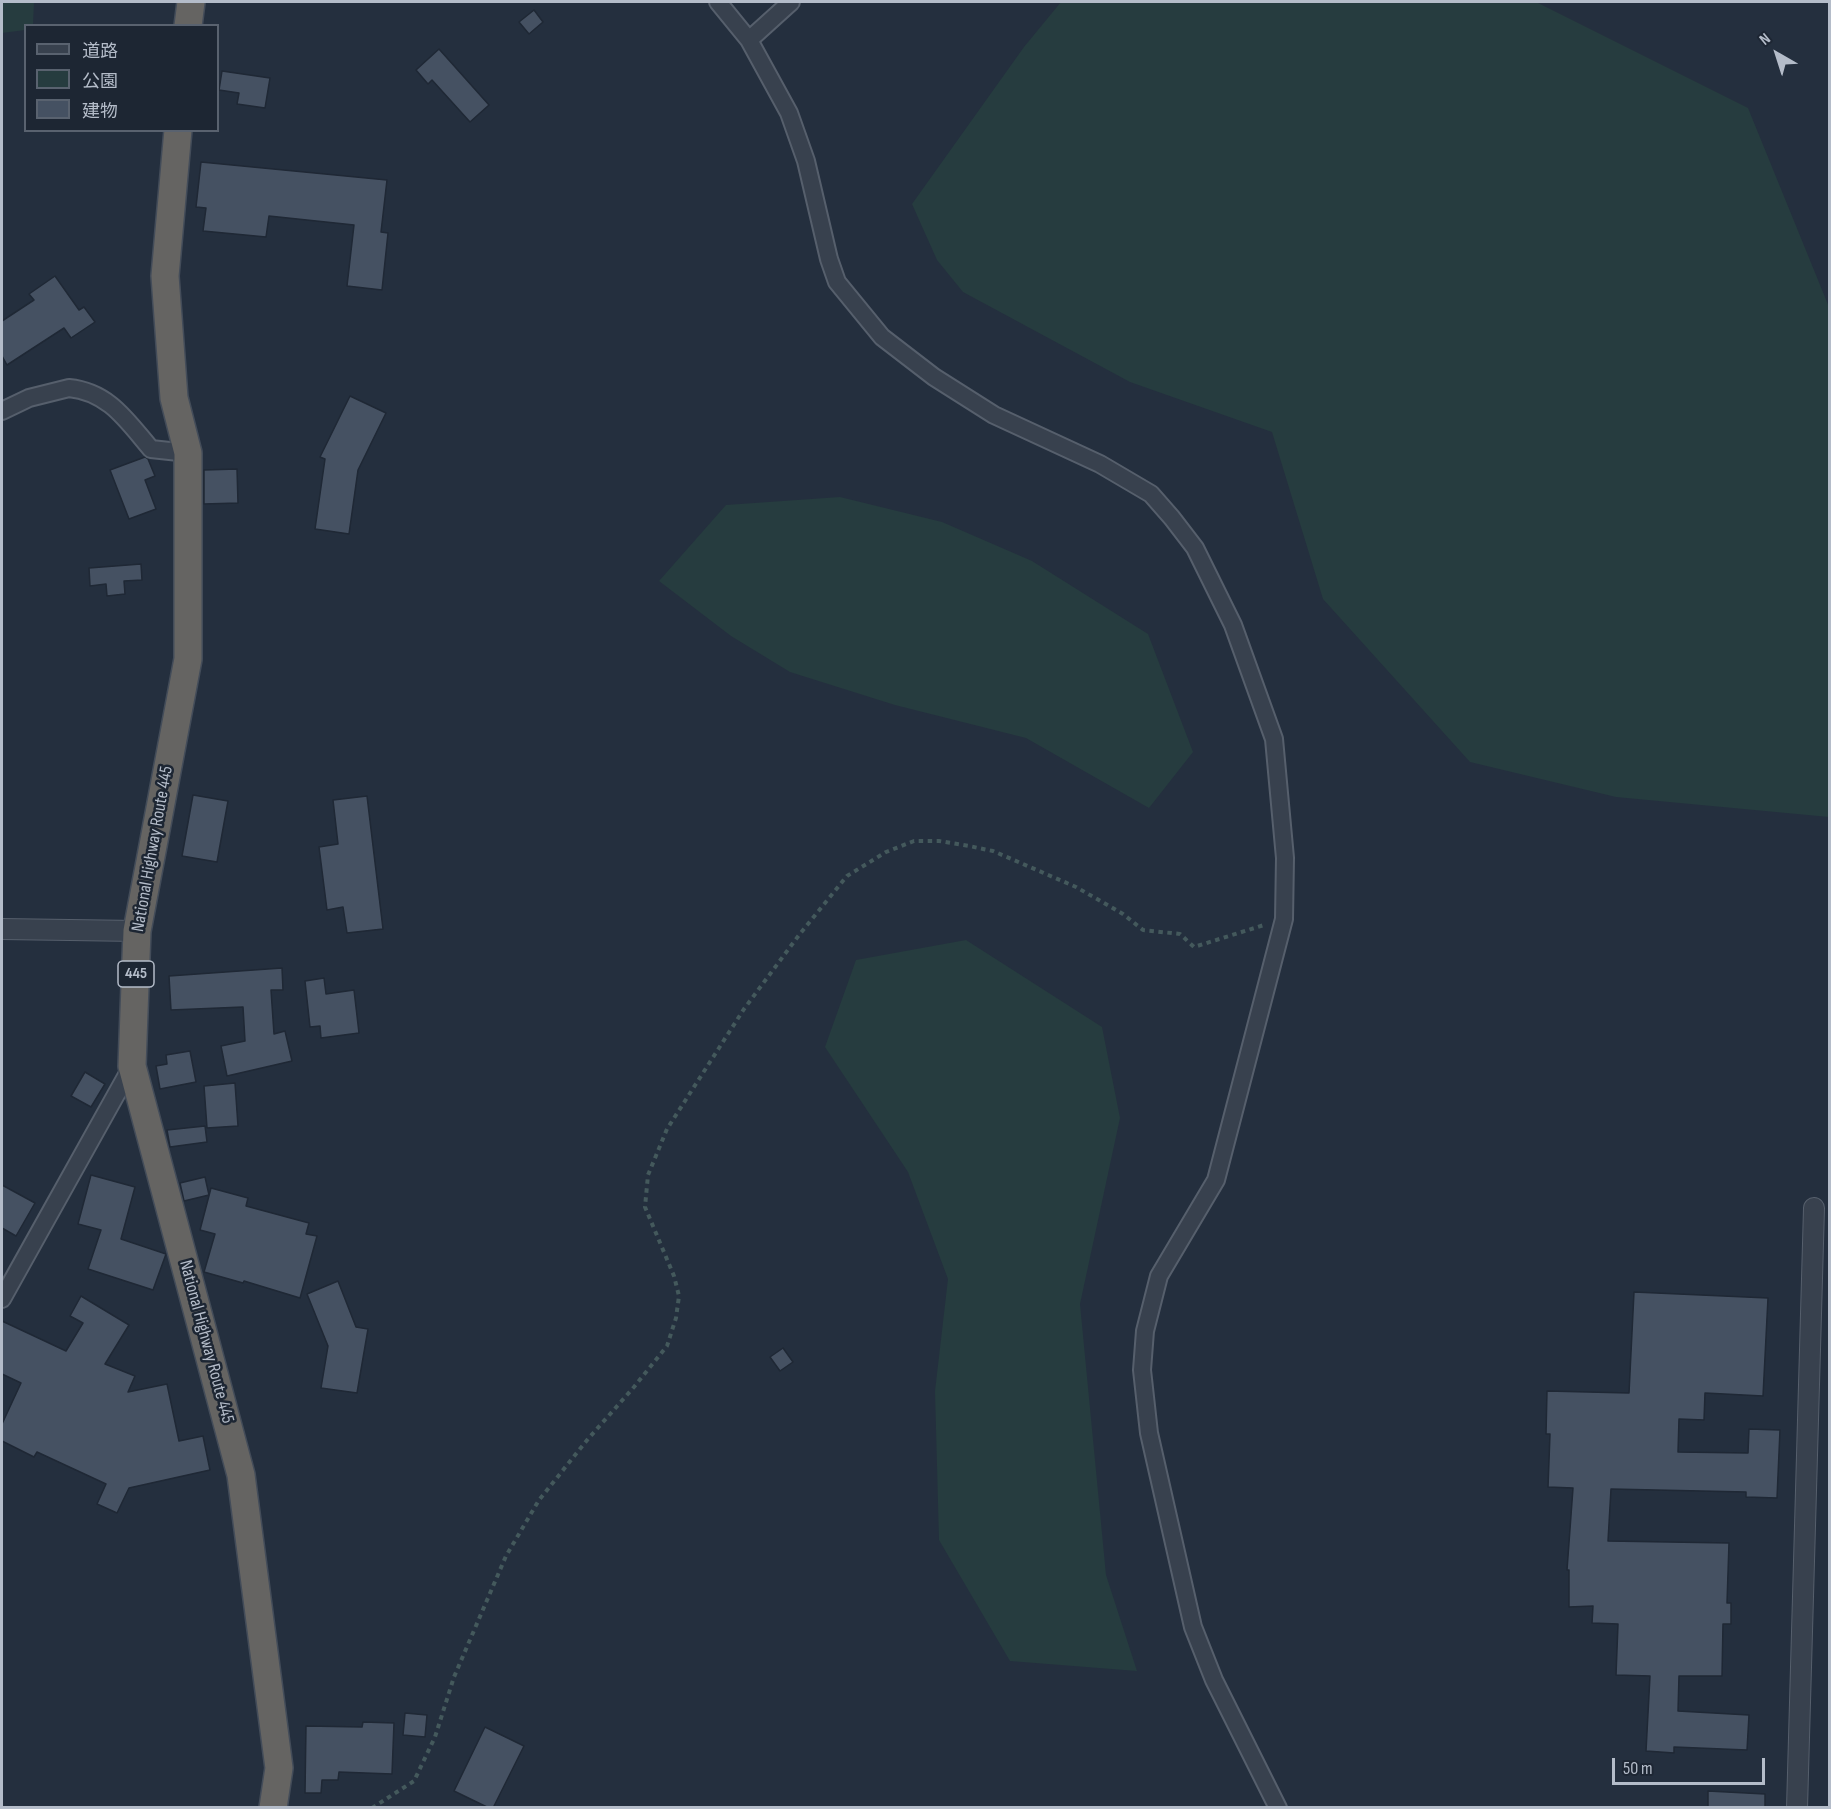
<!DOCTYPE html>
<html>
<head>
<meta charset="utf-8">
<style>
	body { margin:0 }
	#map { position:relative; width:1831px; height:1809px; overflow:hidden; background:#242f3e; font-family:"Sofia Sans Condensed","Noto Sans JP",sans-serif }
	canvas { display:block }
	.frame { position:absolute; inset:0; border:3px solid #b4bcc9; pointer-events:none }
	.legend { position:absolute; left:24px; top:24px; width:195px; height:108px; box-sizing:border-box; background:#1d2633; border:2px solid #59626f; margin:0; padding:8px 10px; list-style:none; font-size:18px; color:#b4bcc9 }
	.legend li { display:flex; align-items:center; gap:12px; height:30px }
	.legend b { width:30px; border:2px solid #59626f }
	.north { position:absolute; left:1747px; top:24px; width:60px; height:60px; -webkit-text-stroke:4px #1d2633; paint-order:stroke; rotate:321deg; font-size:16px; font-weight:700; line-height:24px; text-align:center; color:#b4bcc9 }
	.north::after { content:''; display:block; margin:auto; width:21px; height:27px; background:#b4bcc9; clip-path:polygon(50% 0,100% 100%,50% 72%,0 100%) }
	.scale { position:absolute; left:1612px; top:1758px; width:153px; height:27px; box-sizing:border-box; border:3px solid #b4bcc9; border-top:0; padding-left:8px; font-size:18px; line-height:21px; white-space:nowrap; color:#b4bcc9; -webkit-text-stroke:4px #1d2633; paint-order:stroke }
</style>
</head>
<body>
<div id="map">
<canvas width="1831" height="1809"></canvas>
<div class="frame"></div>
<ul class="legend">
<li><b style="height:8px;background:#38414e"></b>道路</li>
<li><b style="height:16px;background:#263c3f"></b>公園</li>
<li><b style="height:16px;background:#455162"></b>建物</li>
</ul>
<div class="north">N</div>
<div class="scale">50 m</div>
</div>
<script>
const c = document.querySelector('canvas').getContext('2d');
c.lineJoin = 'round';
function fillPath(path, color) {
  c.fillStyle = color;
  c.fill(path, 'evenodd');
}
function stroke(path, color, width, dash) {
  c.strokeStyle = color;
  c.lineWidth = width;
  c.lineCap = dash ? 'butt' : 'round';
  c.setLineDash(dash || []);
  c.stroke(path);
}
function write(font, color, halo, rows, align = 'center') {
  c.font = font + ' "Sofia Sans Condensed",sans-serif';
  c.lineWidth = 5;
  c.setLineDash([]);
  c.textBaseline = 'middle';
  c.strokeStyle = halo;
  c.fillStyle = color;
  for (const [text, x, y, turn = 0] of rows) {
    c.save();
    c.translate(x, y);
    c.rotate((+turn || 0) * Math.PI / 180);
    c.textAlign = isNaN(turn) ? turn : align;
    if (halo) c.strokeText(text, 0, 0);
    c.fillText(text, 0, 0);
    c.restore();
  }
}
const green = new Path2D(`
	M2 2H34L33 25 26 26 25 30 2 33Z
	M1061 2H1536L1748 108 1829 307V817L1616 797 1470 762 1323 599 1272 432 1130 382 963 292 937 260 912 204 1024 47Z
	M840 497 942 522 1032 561 1148 634 1193 752 1149 808 1026 738 895 705 790 672 731 636 659 581 726 505Z
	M966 940 1102 1027 1120 1118 1080 1304 1106 1575 1137 1671 1010 1661 939 1540 935 1391 948 1279 908 1172 825 1047 856 960Z`);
const building = new Path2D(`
	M534 10 543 22 529 34 519 22Z
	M439 49 489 105 470 122 432 80 428 84 416 70Z
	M222 71 270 78 265 108 237 104 239 93 219 90Z
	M201 162 387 180 381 232 388 233 382 290 347 286 354 225 269 216 266 237 203 231 206 208 196 207Z
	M55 276 79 310 84 307 95 322 71 338 64 328 7 365 2 356V321L34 300 29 294Z
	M350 396 386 413 358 470 349 534 315 529 325 459 320 457Z
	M145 457 148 459 155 476 145 480 156 509 129 519 110 470Z
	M237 469 238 503 204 504V470Z
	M141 564 142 580 124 581 125 594 107 596 106 584 90 586 89 568Z
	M193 795 228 801 217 862 182 856Z
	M367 796 383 929 347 933 343 907 327 910 319 847 338 844 333 800Z
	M282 968 283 990H271L274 1034 285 1031 292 1061 227 1076 221 1046 245 1041 243 1007 171 1010 169 976Z
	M324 978 326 994 354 990 359 1033 321 1038 320 1026 310 1027 305 981Z
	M190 1051 196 1082 160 1089 156 1066 167 1064 166 1055Z
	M85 1072 105 1084 91 1107 71 1096Z
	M235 1083 238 1126 207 1128 204 1086Z
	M205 1126 207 1142 170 1147 167 1130Z
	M91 1175 135 1187 121 1239 166 1254 153 1290 88 1269 101 1230 78 1224Z
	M205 1177 209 1195 184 1201 180 1183Z
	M2 1185 35 1203 16 1236 2 1228Z
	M211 1188 248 1198 246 1206 309 1223 306 1234 317 1236 300 1298 244 1281 243 1283 204 1272 215 1234 200 1230Z
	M338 1281 356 1327 368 1329 357 1393 321 1388 328 1346 307 1294Z
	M1634 1292 1768 1298 1763 1396 1705 1393 1704 1420 1679 1419 1678 1452 1748 1453 1749 1429 1780 1430 1777 1498 1746 1497V1492L1611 1489 1608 1541 1729 1543 1727 1603H1731V1624H1723L1722 1676H1679L1678 1711 1749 1715 1747 1750 1674 1747V1753L1646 1751 1650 1676 1616 1675 1618 1624 1592 1623 1593 1606 1569 1607V1570H1567L1573 1488 1548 1487 1550 1434H1546L1547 1391 1629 1393Z
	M81 1296 129 1325 105 1364 135 1376 128 1392 167 1384 179 1441 203 1436 210 1470 129 1488 117 1513 97 1504 106 1484 37 1452 34 1457 2 1441V1424L21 1383 2 1374V1321L66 1351 83 1323 70 1316Z
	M783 1348 793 1362 780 1371 770 1357Z
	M405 1713 427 1715 425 1737 403 1735Z
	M363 1722 394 1723 392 1774 339 1772 338 1780H322L321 1793H305L306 1726 362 1727Z
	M485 1727 524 1746 493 1808H489L454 1791Z
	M1708 1791 1765 1794V1808H1708Z`);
const path = new Path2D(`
	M372 1808 414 1781 435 1737 454 1677 506 1556 539 1500 588 1439 634 1387 667 1346 676 1318 679 1296 674 1276 645 1207 648 1175 667 1129 744 1009 799 935 847 876 886 852 914 841H939L969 846 993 851 1076 887 1123 914 1143 930 1180 934 1194 947 1264 925`);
const minor = new Path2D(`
	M718 2 749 40 789 113 806 161 829 259 837 282 882 337 934 377 994 415 1100 464 1151 494 1172 518 1195 548 1233 625 1274 739 1285 858 1284 919 1216 1180 1159 1276 1145 1331 1142 1370 1149 1433 1193 1627 1214 1680 1278 1808
	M749 40 791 2
	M2 411 29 398 69 388C109 392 127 421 151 449L188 453
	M2 1299 132 1066`);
const tertiary = new Path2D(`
	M2 929 137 931
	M1797 1808 1814 1208`);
const trunk = new Path2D(`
	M188 26 191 2
	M178 130 165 276 174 398 188 453V659L137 931 132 1066 241 1475 279 1768 273 1808`);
const shields = [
	[136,974,36]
];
const shieldNames = [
	["445",136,974]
];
const streetNames = [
	["National Highway Route 445",153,849,-80],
	["National Highway Route 445",206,1342,75]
];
fillPath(green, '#263c3f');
fillPath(building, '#455162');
stroke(building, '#1f2835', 1.5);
stroke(minor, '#565f6c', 20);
stroke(tertiary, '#565f6c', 22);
stroke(trunk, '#434c59', 30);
stroke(path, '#44595c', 4, [4.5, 4.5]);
stroke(minor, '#38414e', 16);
stroke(tertiary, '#38414e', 20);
stroke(trunk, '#656462', 27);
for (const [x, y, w] of shields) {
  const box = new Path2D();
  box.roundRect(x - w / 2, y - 13, w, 26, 4.5);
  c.fillStyle = '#1d2633';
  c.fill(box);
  stroke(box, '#b4bcc9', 1.5);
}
write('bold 16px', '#b4bcc9', null, shieldNames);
write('18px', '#b4bcc9', '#1d2633', streetNames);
</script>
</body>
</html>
